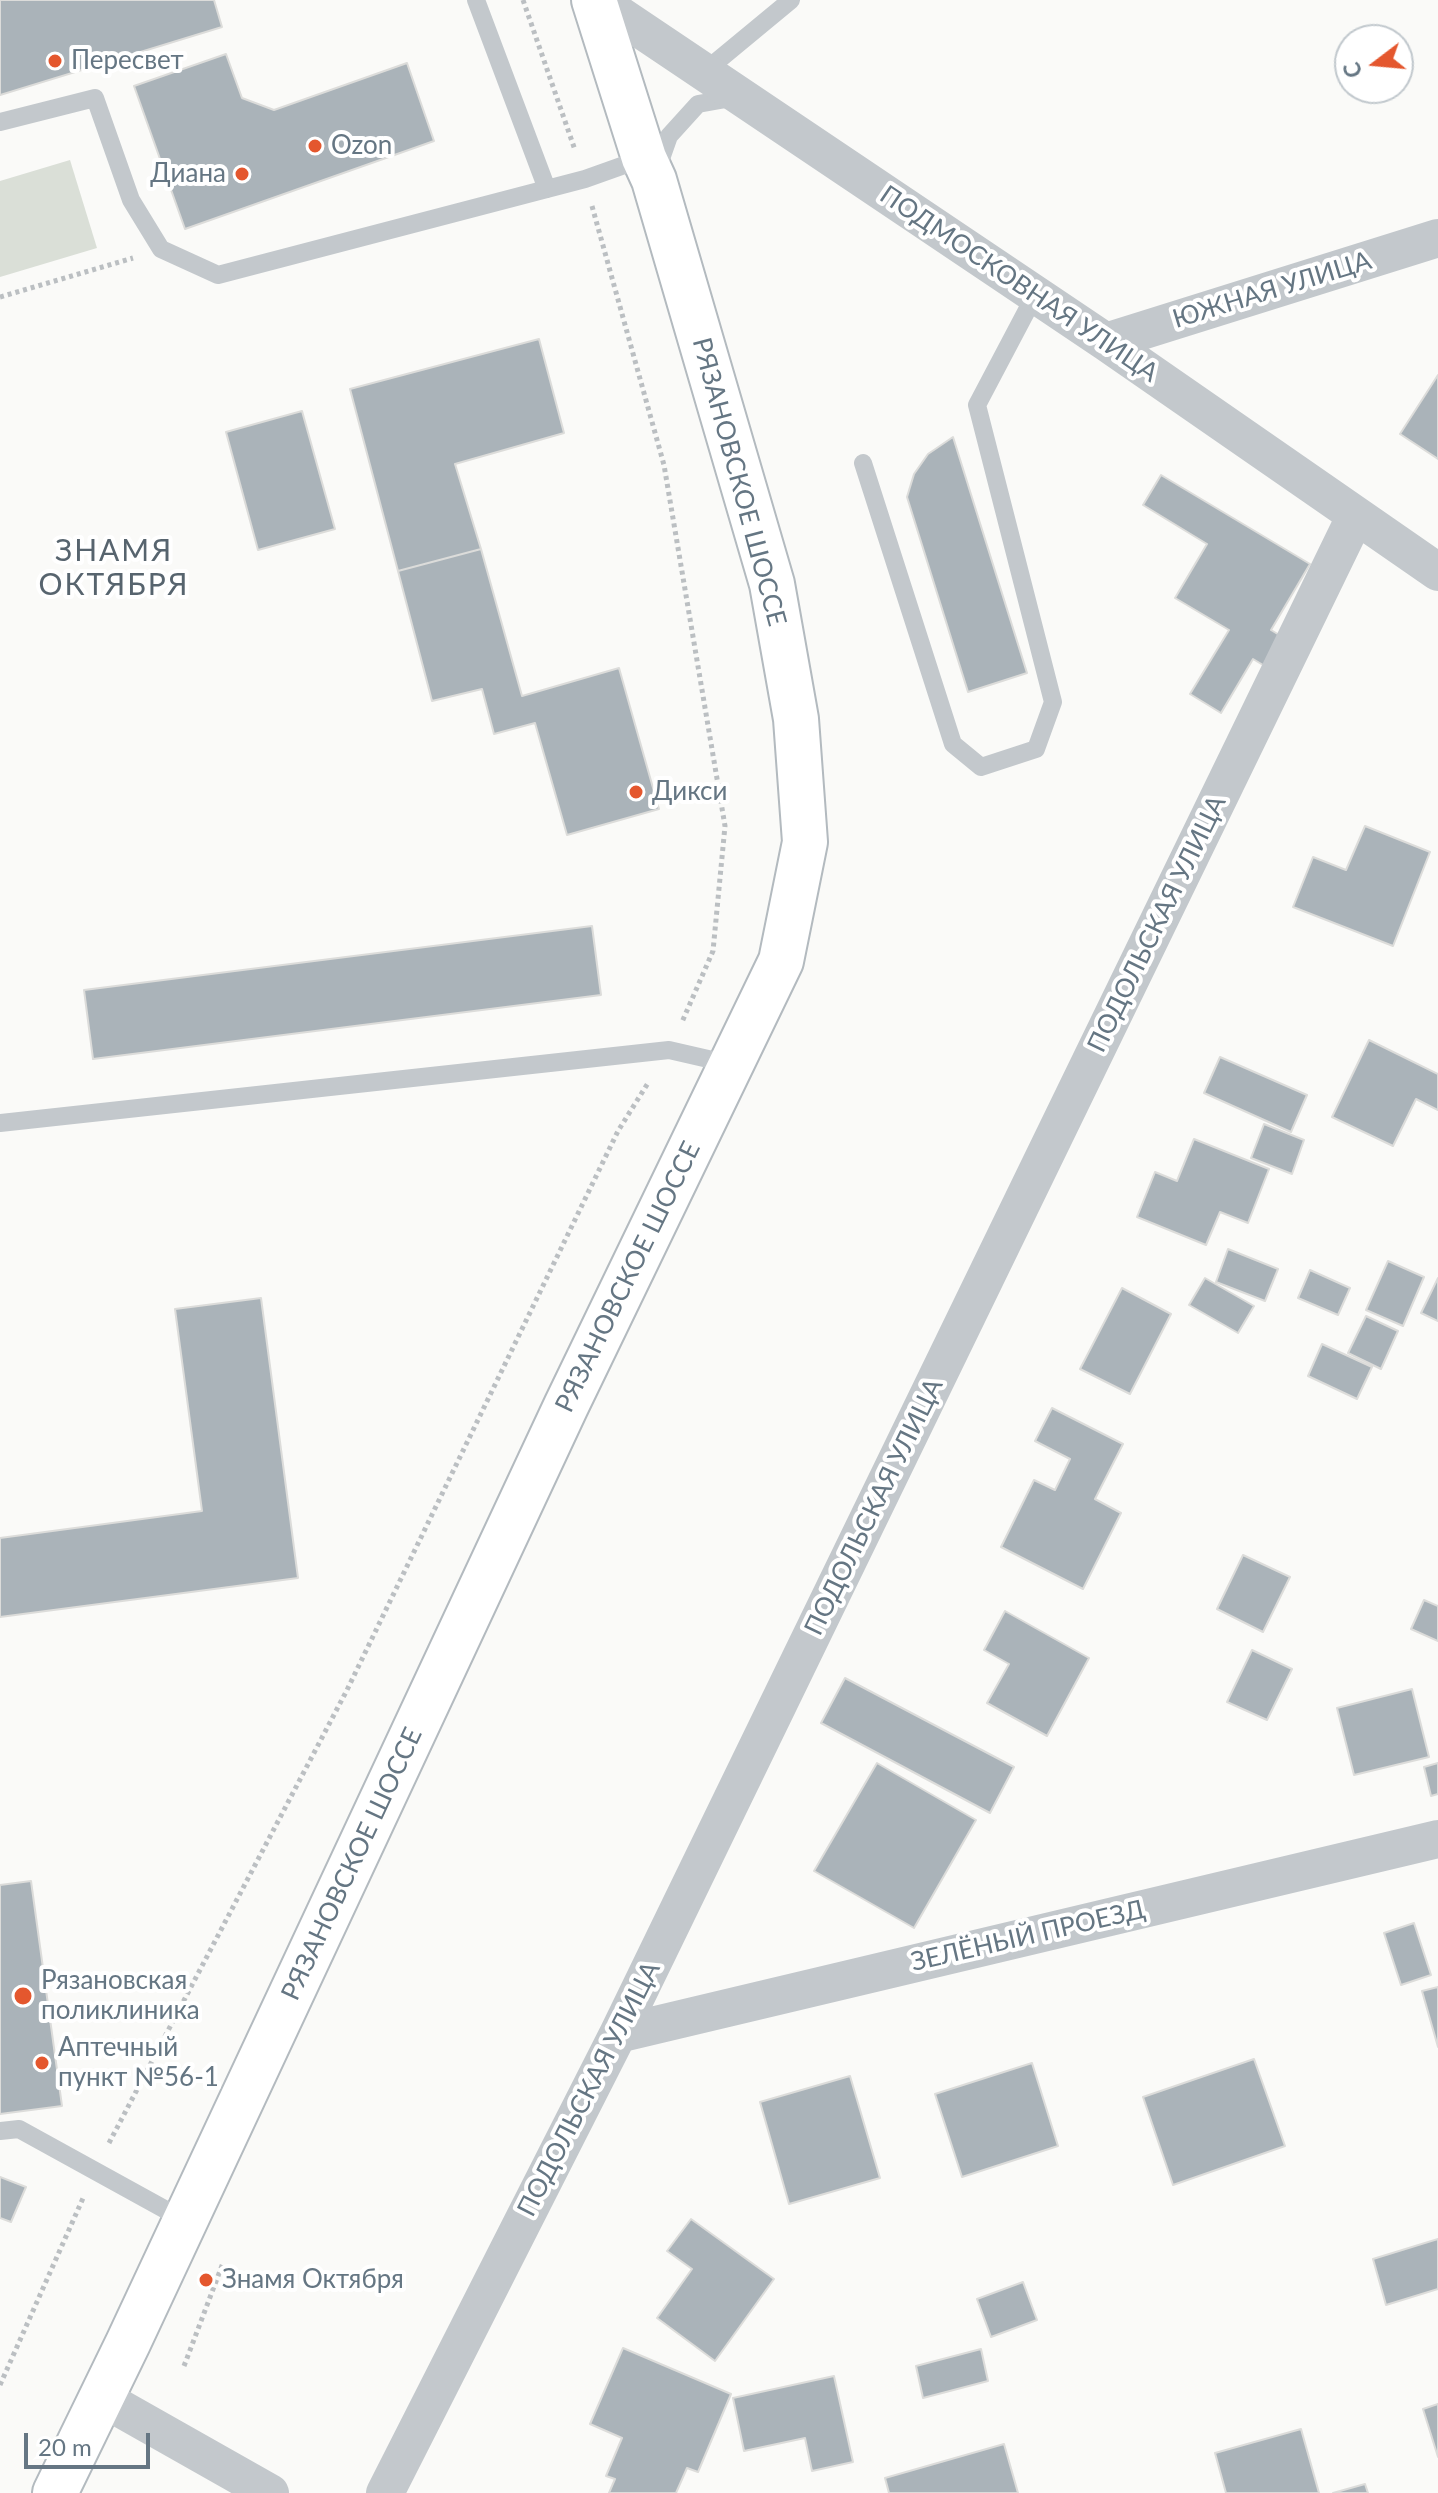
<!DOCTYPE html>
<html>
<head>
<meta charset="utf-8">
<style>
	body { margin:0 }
	#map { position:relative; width:1438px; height:2493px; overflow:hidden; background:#fafaf8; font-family:Lato,sans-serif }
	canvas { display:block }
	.north { position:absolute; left:1334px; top:24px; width:80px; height:80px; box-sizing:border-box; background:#fff; border:2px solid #c1c8cd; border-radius:50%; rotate:254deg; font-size:22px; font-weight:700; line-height:32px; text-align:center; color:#657683 }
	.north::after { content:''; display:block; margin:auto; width:28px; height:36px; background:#e4572e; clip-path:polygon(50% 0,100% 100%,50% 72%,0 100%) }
	.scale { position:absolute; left:24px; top:2433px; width:126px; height:36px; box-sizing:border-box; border:4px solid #657683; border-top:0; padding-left:10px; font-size:24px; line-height:28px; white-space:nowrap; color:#657683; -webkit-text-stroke:6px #fff; paint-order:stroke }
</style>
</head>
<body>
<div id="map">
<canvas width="1438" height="2493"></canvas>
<div class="north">С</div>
<div class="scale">20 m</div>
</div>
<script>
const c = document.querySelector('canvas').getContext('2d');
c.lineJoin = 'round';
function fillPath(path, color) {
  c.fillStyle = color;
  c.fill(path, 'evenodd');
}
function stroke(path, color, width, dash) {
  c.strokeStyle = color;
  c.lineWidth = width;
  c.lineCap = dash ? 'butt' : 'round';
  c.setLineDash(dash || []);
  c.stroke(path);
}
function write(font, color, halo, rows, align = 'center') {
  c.font = font + ' Lato,sans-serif';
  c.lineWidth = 8;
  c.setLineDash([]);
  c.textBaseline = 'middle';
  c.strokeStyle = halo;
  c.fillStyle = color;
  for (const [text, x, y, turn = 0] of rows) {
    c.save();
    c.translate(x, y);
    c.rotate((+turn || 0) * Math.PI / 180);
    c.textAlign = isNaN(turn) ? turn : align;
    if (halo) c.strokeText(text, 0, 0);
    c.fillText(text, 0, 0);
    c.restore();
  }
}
const green = new Path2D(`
	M70 160 97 248 0 277V181Z`);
const building = new Path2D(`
	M0 0H214L222 27 0 95Z
	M226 54 242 98 274 110 407 63 434 141 185 229 134 86Z
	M539 339 564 433 455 464 481 549 398 571 350 389Z
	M1438 375V459L1400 434Z
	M302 411 335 529 258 550 226 432Z
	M953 437 1027 673 968 692 907 497 914 474 928 454Z
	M1161 475 1310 564 1271 630 1286 639 1268 668 1253 659 1221 713 1190 694 1229 630 1175 598 1207 544 1143 505Z
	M481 549 522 696 619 668 659 809 567 835 535 723 494 734 482 689 432 701 398 571Z
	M1365 826 1430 852 1393 946 1293 907 1313 857 1346 870Z
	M592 926 601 995 93 1059 84 990Z
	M1369 1040 1438 1074V1110L1416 1099 1393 1146 1332 1117Z
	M1220 1057 1307 1095 1291 1132 1204 1093Z
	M1264 1124 1304 1140 1292 1174 1251 1158Z
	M1194 1139 1269 1169 1248 1223 1220 1212 1206 1245 1137 1217 1155 1172 1177 1181Z
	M1228 1249 1278 1269 1265 1301 1216 1282Z
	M1388 1261 1424 1277 1403 1326 1366 1310Z
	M1310 1270 1350 1288 1338 1315 1298 1298Z
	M1205 1278 1254 1306 1238 1333 1189 1305Z
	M1438 1278V1321L1421 1313Z
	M1122 1288 1171 1314 1130 1394 1080 1369Z
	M261 1298 298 1578 0 1617V1538L202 1511 175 1309Z
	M1366 1316 1398 1331 1381 1369 1348 1353Z
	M1322 1344 1372 1367 1357 1399 1308 1376Z
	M1052 1408 1123 1444 1095 1499 1121 1513 1083 1589 1001 1547 1034 1480 1055 1490 1070 1459 1035 1441Z
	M1243 1555 1290 1577 1263 1632 1217 1609Z
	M1424 1600 1438 1606V1641L1411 1629Z
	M1005 1611 1089 1658 1047 1736 987 1703 1009 1664 984 1650Z
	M1252 1650 1292 1669 1267 1720 1227 1702Z
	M845 1678 1014 1767 990 1813 821 1723Z
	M1412 1689 1429 1757 1354 1775 1337 1708Z
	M877 1763 976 1820 914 1928 814 1871Z
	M1438 1763V1794L1431 1796 1424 1767Z
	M31 1881 62 2106 0 2114V1885Z
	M1414 1923 1431 1975 1401 1985 1384 1933Z
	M1438 1987V2047L1422 1991Z
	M1254 2059 1285 2146 1173 2185 1143 2097Z
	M1032 2063 1058 2146 962 2177 935 2094Z
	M850 2076 880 2178 789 2204 760 2102Z
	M0 2177 26 2187 11 2222 0 2218Z
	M691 2219 774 2279 715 2361 657 2318 692 2269 667 2251Z
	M1438 2239V2289L1386 2305 1373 2259Z
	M1023 2282 1037 2320 991 2337 977 2299Z
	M623 2348 731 2394 698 2472 687 2468 676 2493H609L615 2479 606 2476 622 2438 590 2424Z
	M981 2349 988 2381 923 2398 916 2366Z
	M834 2376 853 2462 812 2471 805 2438 744 2451 733 2398Z
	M1438 2404V2457L1423 2409Z
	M1301 2429 1319 2493H1226L1215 2453Z
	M1004 2444 1018 2493H889L885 2478Z
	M1365 2484 1368 2493H1333Z`);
const path = new Path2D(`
	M523 0 575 150
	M592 206 664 465 725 826 713 951 682 1022
	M0 297 133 258
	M109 2143 347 1690 618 1131 648 1083
	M184 2366 223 2263
	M0 2385 84 2196`);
const service = new Path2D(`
	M476 0 547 189
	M704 72 791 0
	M0 122 95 98 131 200 161 249 218 275 585 179 644 158
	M657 170 669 136 698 104 737 97
	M863 463 953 744 981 767 1036 749 1053 702 977 405 1035 295
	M0 1123 669 1050 730 1064
	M0 2131 19 2129 186 2221`);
const minor = new Path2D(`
	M597 0 1106 342 1438 572
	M1106 342 1438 238
	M618 2034 1438 1839
	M102 2398 270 2493
	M385 2493 618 2034 1355 517`);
const secondary = new Path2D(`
	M55 2493 128 2343 566 1406 781 961 805 842 796 719 772 584 654 180 644 158 594 0`);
const markers = [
	[55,61,8,"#e4572e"],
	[315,146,8,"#e4572e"],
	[242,174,8,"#e4572e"],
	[636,792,8,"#e4572e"],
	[23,1996,10,"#e4572e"],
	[42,2063,8,"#e4572e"],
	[206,2280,8,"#e4572e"]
];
const poiNames = [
	["Пересвет",71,61],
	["Ozon",331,146],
	["Диана",226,174,"right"],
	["Дикси",652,792],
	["Рязановская",41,1981],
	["поликлиника",41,2011],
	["Аптечный",58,2048],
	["пункт №56-1",58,2078],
	["Знамя Октября",222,2280]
];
const streetNames = [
	["ПОДМОСКОВНАЯ УЛИЦА",1019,284,34],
	["ЮЖНАЯ УЛИЦА",1272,290,-17],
	["РЯЗАНОВСКОЕ ШОССЕ",739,482,75],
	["ПОДОЛЬСКАЯ УЛИЦА",1157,924,-64],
	["РЯЗАНОВСКОЕ ШОССЕ",628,1277,-64],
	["ПОДОЛЬСКАЯ УЛИЦА",874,1507,-64],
	["РЯЗАНОВСКОЕ ШОССЕ",352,1864,-65],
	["ЗЕЛЁНЫЙ ПРОЕЗД",1028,1936,-13],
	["ПОДОЛЬСКАЯ УЛИЦА",589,2089,-63]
];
const quarterNames = [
	["ЗНАМЯ",114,551],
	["ОКТЯБРЯ",114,585]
];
fillPath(green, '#dadfd7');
fillPath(building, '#aab3b9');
stroke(building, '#dcdcda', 2);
stroke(secondary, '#b3babf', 48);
stroke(path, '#bbbfc2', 5, [4, 4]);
stroke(service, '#c3c8cc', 18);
stroke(minor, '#c3c8cc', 38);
stroke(secondary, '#fff', 44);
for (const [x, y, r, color] of markers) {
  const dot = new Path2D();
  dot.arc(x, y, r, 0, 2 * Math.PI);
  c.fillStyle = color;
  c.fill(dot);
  stroke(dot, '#fff', 3);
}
write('26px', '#657683', '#fff', poiNames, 'left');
write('26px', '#657683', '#fff', streetNames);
c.letterSpacing = '2px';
write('30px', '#57646e', '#fff', quarterNames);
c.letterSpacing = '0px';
</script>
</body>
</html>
